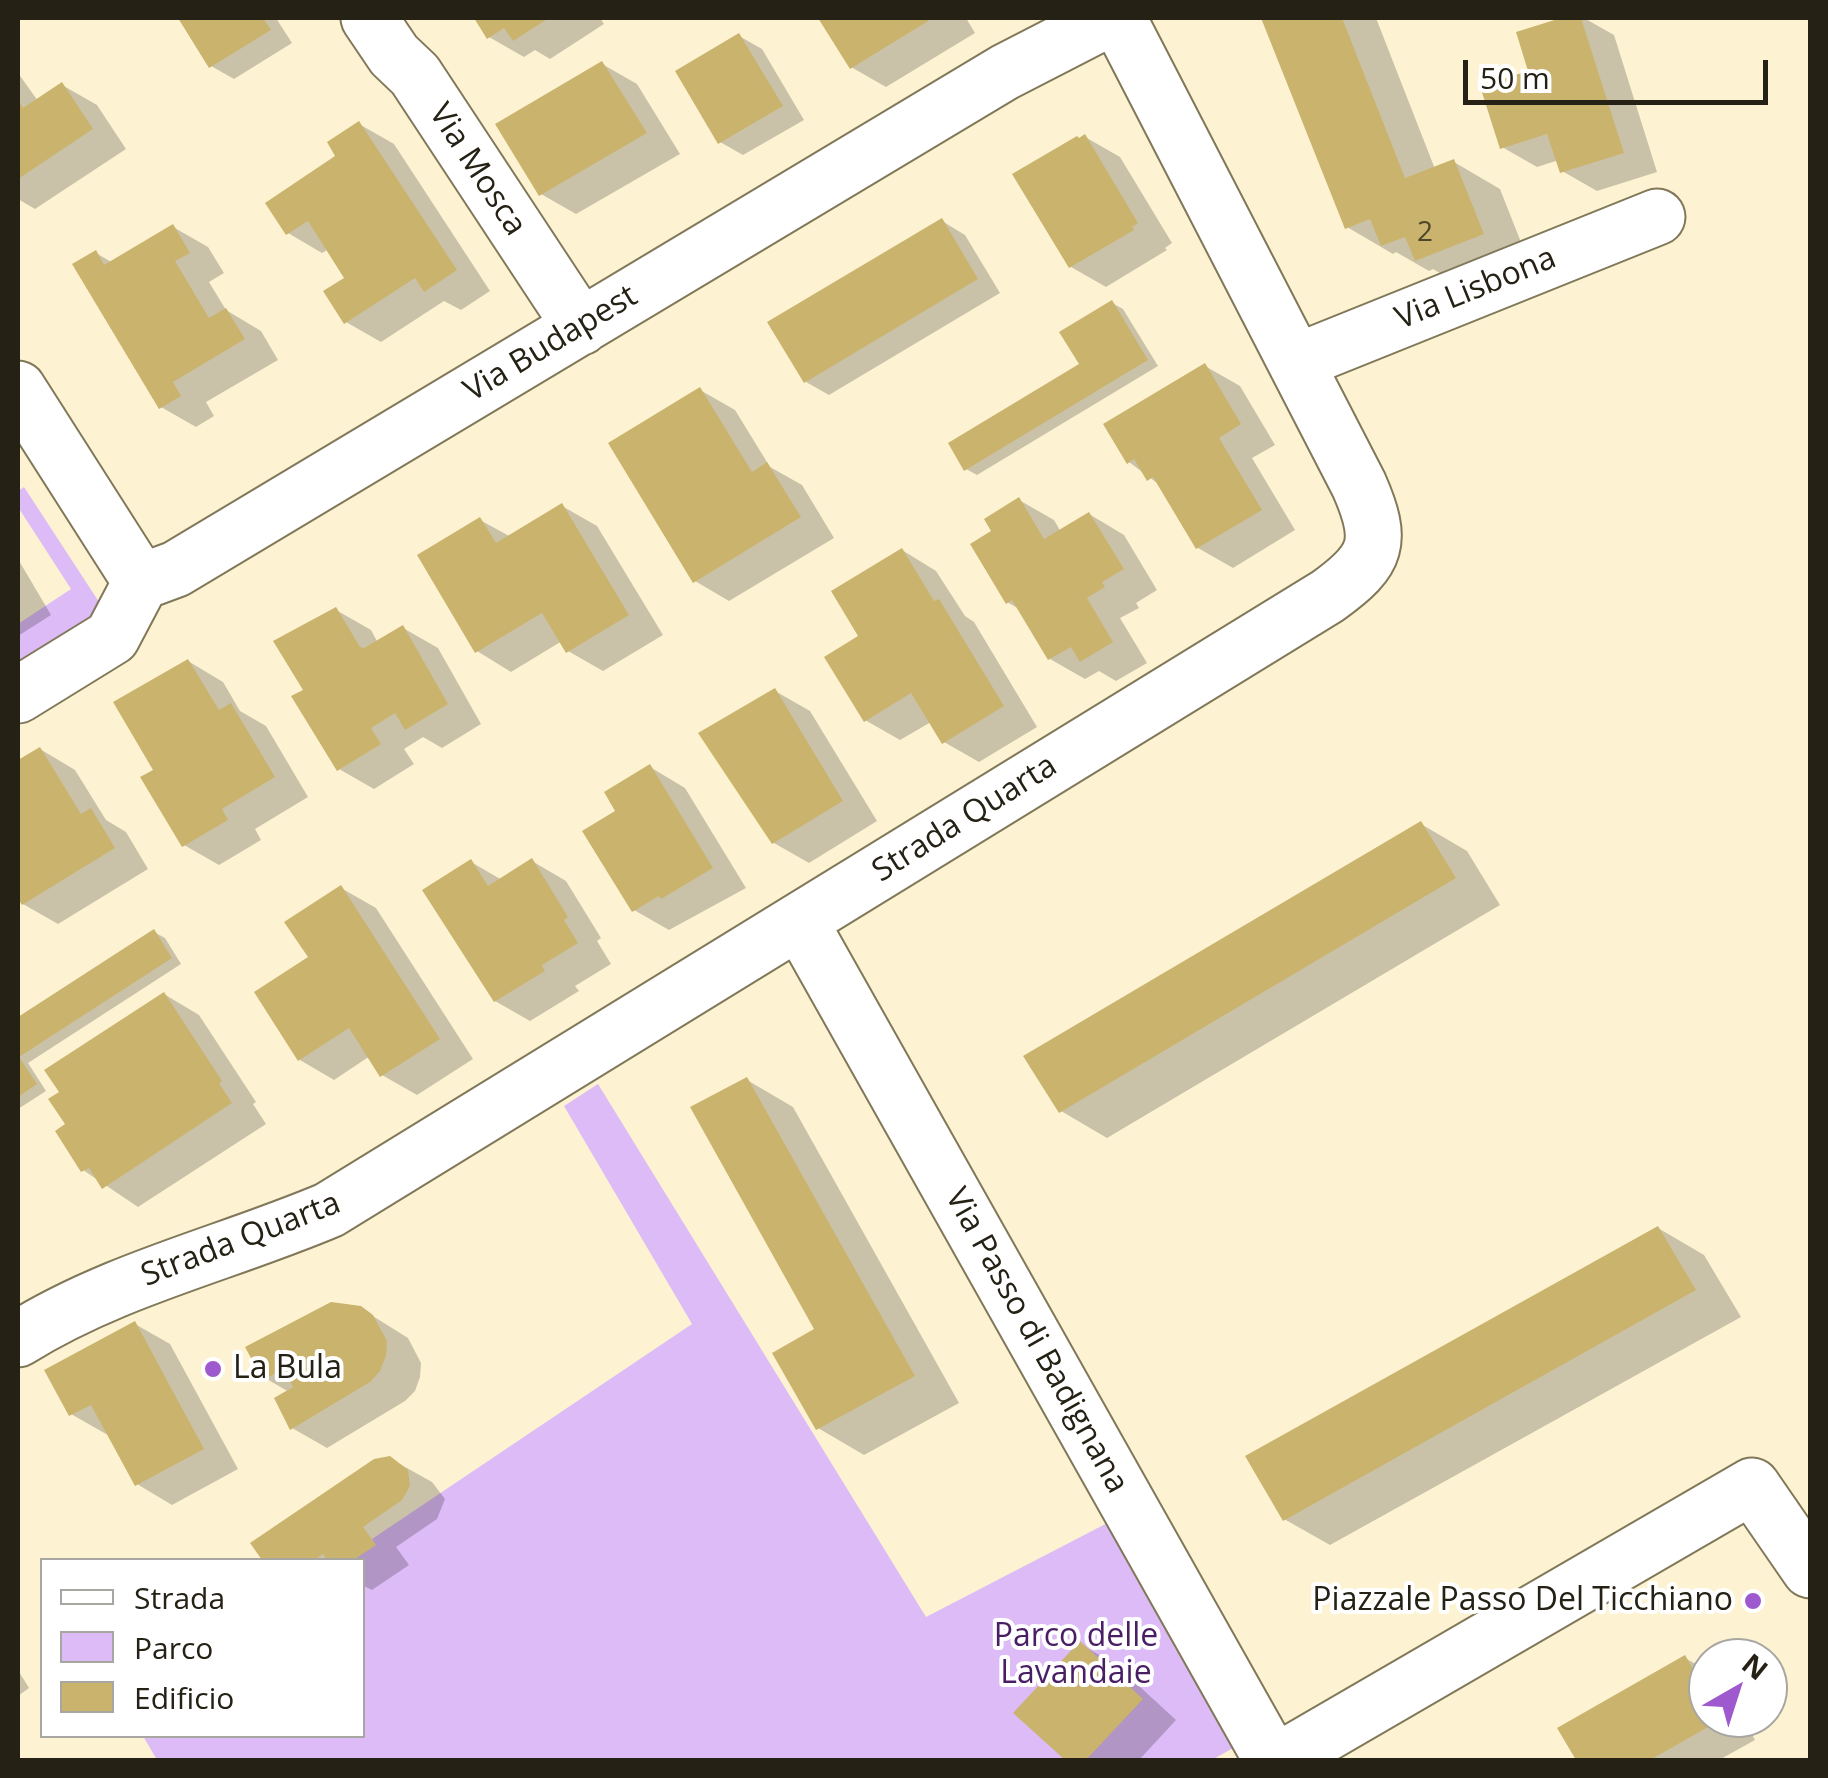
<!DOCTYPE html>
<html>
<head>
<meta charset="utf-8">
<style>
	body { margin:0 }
	#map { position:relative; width:1828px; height:1778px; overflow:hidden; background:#fdf3d2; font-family:"Open Sans",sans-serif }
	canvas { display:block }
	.frame { position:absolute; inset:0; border:20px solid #252115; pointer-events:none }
	.legend { position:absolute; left:40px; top:1558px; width:325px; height:180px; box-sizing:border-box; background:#fff; border:2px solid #a8a6a1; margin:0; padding:12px 18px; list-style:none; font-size:30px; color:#252115 }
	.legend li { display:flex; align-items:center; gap:20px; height:50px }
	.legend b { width:50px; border:2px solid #a8a6a1 }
	.north { position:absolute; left:1688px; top:1638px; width:100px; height:100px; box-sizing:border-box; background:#fff; border:2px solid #a8a6a1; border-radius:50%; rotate:39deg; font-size:28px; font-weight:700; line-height:40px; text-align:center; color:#252115 }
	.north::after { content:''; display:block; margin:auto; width:35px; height:45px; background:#9f59ce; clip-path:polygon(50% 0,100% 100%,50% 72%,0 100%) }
	.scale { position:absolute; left:1463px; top:60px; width:305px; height:45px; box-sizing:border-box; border:5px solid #252115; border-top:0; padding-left:12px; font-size:30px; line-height:35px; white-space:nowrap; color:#252115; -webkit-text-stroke:8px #fff; paint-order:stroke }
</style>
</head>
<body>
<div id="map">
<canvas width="1828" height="1778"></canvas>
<div class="frame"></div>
<ul class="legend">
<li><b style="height:12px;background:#fff"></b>Strada</li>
<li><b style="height:28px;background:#dcbbf7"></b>Parco</li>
<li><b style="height:28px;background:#c9b36d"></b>Edificio</li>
</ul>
<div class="north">N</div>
<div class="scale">50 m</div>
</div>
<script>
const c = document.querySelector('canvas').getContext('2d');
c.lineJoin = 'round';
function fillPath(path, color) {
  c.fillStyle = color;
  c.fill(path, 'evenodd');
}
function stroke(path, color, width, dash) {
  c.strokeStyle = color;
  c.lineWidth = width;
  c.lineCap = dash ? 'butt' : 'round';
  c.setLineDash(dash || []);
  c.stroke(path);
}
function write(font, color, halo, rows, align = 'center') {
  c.font = font + ' "Open Sans",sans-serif';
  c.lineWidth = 8;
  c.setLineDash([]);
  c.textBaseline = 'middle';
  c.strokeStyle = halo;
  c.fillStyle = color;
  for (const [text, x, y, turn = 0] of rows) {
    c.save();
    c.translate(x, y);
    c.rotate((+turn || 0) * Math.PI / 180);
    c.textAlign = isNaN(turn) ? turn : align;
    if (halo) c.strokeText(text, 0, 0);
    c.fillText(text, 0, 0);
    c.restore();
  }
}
const green = new Path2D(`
	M24 487 101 605 99 621 18 675V624L71 589 18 507V491Z
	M598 1084 926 1617 1117 1518 1247 1740 1212 1760H157L143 1736H362V1560H353L375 1545 372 1539 692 1324 564 1106Z`);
const shadow = new Path2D(`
	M181 18H276L292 43 234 79 211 66Z
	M477 18H600L604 24 550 59 535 50 524 57 489 37Z
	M821 18H966L975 33 886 87 851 67Z
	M1264 18H1376L1435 169 1454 162 1500 189 1528 260 1462 286 1433 269 1429 271 1396 252 1393 254 1347 227Z
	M1569 18H1584L1614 35 1657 172 1597 191 1562 171 1559 160 1537 167 1502 147 1531 73 1519 33Z
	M739 36 762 49 804 120 743 155 720 142Z
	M602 64 637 84 680 154 576 214 541 194Z
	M18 73 38 101 62 85 97 105 126 149 35 209 18 199Z
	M359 124 394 144 490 291 461 310 444 301 381 342 346 322 347 279 329 249 322 253 288 233Z
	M1085 137 1120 157 1172 243 1165 248 1167 250 1106 287 1071 267Z
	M942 221 965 235 1000 293 829 395 806 382Z
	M173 227 208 247 224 273 209 282 226 310 261 331 278 360 206 402 214 416 196 427 161 407 96 253 113 263Z
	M1112 303 1123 309 1158 366 977 475 966 469 1082 365Z
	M1205 366 1240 386 1275 445 1252 458 1295 530 1233 568 1198 548 1161 486 1129 462Z
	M700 390 735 410 770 467 802 485 834 538 729 601 695 581Z
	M1019 500 1054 520 1061 532 1089 514 1124 535 1157 590 1136 603 1139 608 1120 618 1147 663 1116 681 1099 671 1085 679 1050 659 1021 610 1007 602 995 532Z
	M562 506 597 526 663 635 603 671 568 651 562 641 511 672 477 651 480 520 511 537Z
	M902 550 936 571 965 616 974 622 1037 727 979 762 944 742 931 722 900 740 865 720 862 637Z
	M18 559 51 615 18 636Z
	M336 610 371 630 378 643 403 628 438 648 481 724 442 748 423 737 404 749 414 764 374 789 339 769 306 691Z
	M188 661 223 682 240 711 266 726 308 797 255 829 261 840 219 865 184 845 157 770Z
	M775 691 810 711 877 821 809 863 774 843Z
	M40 749 75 770 106 820 126 832 148 869 58 924 23 904 18 894V763Z
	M650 767 685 788 746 888 669 930 634 910 619 812Z
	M1421 824 1467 851 1500 905 1107 1138 1061 1111Z
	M532 861 566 881 601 938 597 941 611 964 575 986 579 991 530 1021 495 1001 471 862 502 880Z
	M341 888 376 908 473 1059 417 1095 382 1075 370 1056 334 1080 300 1060 311 958Z
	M154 932 165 938 181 964 28 1063 46 1091 18 1109V1020Z
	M164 994 199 1015 256 1102 253 1104 266 1124 138 1207 83 1170Z
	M747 1080 793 1107 959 1403 864 1455 818 1428 817 1330Z
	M1658 1228 1704 1255 1741 1317 1330 1545 1284 1519Z
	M360 1308 408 1338 421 1363 420 1377 415 1391 405 1401 327 1448 292 1428 289 1392 265 1378Z
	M135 1324 170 1344 238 1469 172 1505 137 1484 109 1433 106 1434 71 1414Z
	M389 1458 432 1482 445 1499 437 1519 396 1547 409 1565 372 1590 362 1585V1560H265L254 1544Z
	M1080 1644 1115 1664 1176 1720 1139 1760H1069L1017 1713Z
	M1685 1658 1708 1671V1718H1743L1755 1740 1719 1760H1579L1560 1729Z
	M18 1670 29 1688 18 1696Z`);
const building = new Path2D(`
	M178 18H263L271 30 209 68Z
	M474 18H549L513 41 504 28 487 39Z
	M818 18H933L850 69Z
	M1261 18H1342L1405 178 1454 159 1484 234 1415 261 1405 237 1381 246 1370 219 1345 229Z
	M1561 18H1581L1624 153 1560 173 1547 134 1500 149 1480 86 1528 71 1516 32Z
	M739 33 783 106 718 144 675 71Z
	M602 61 647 133 539 196 495 124Z
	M62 82 93 129 18 179V100L23 108Z
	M359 121 457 270 424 292 415 278 344 324 323 291 344 278 308 221 286 235 265 203 335 156 327 142Z
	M1085 134 1138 223 1132 227 1134 230 1069 268 1012 174 1077 136 1079 138Z
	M942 218 978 279 804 383 767 322Z
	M173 224 190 253 175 261 209 318 226 308 245 339 173 382 181 396 159 409 72 264 96 250 104 265Z
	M1112 300 1148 360 964 471 948 443 1079 364 1059 332Z
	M1205 363 1241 424 1219 438 1262 510 1196 549 1153 477 1147 481 1134 459 1127 464 1103 424Z
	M700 387 752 472 767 462 801 517 693 583 608 443Z
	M1019 497 1044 539 1089 512 1124 569 1102 582 1105 587 1087 598 1113 642 1080 662 1071 647 1048 660 1012 600 1006 604 970 544 991 531 984 519Z
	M562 503 629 615 566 653 542 613 475 653 417 555 480 517 496 543Z
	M902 548 934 601 939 599 1004 706 942 744 911 693 864 722 824 657 858 636 831 591Z
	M336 607 360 647 364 648 403 625 448 704 405 730 395 713 371 728 381 744 337 771 291 696 303 690 273 641Z
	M188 659 219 710 231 703 275 777 222 809 228 820 182 847 140 777 153 770 113 702Z
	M775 688 843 801 772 844 698 733Z
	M40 747 81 814 91 808 115 848 22 905 18 899V760Z
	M650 764 713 868 661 899 659 896 632 912 582 831 615 811 604 792Z
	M1421 821 1456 878 1059 1113 1023 1056Z
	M532 858 568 917 564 920 578 943 542 965 545 971 494 1002 422 890 471 859 488 886Z
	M341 885 440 1039 380 1077 349 1028 298 1061 254 992 308 957 284 922Z
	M154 929 172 958 19 1057 37 1084 18 1097V1017Z
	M164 992 222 1081 219 1083 232 1103 102 1189 89 1168 81 1172 55 1131 65 1124 48 1099 59 1092 44 1070Z
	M747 1077 915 1376 816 1430 772 1353 814 1329 690 1107Z
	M1658 1226 1696 1290 1283 1521 1245 1456Z
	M331 1302 361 1306 373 1315 387 1341 386 1356 380 1371 370 1382 290 1430 274 1398 293 1387 283 1369 263 1380 245 1347Z
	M135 1321 204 1449 135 1486 91 1405 69 1416 44 1370Z
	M390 1456 408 1470 410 1486 402 1500 363 1527 376 1545 353 1560H327L323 1554 314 1560H262L250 1543 374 1459Z
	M1080 1641 1143 1699 1086 1760H1065L1013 1713Z
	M1685 1655 1708 1695V1718H1724L1650 1760H1576L1557 1728Z`);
const minor = new Path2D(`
	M369 18 394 55 415 75 581 327
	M1296 362 1657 217
	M18 389 141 582
	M18 695 112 637 141 582 176 569 1005 72 1110 18
	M800 922 1272 1760
	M18 1339C114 1279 225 1254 329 1210L1328 596C1378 560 1384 542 1359 485L1118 18
	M1280 1760 1752 1486 1810 1570`);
const markers = [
	[213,1369,10,"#9f59ce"],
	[1753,1601,10,"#9f59ce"]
];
const numberNames = [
	["2",1425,233]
];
const streetNames = [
	["Via Mosca",477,170,57],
	["Via Lisbona",1476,289,-22],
	["Via Budapest",551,344,-31],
	["Strada Quarta",965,819,-32],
	["Strada Quarta",241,1240,-21],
	["Via Passo di Badignana",1036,1341,61]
];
const poiNames = [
	["La Bula",233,1369],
	["Piazzale Passo Del Ticchiano",1733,1601,"right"]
];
const parkNames = [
	["Parco delle",1076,1637],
	["Lavandaie",1076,1674]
];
fillPath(green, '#dcbbf7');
fillPath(shadow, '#0003');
fillPath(building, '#c9b36d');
stroke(minor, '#81785a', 59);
stroke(minor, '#fff', 55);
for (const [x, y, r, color] of markers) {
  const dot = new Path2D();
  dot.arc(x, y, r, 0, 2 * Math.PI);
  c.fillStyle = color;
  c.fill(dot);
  stroke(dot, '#fff', 4);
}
write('28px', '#4e462b', null, numberNames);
write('32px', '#252115', '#fff', streetNames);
write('32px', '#252115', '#fff', poiNames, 'left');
write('32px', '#4a1e65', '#fff', parkNames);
</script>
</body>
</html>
